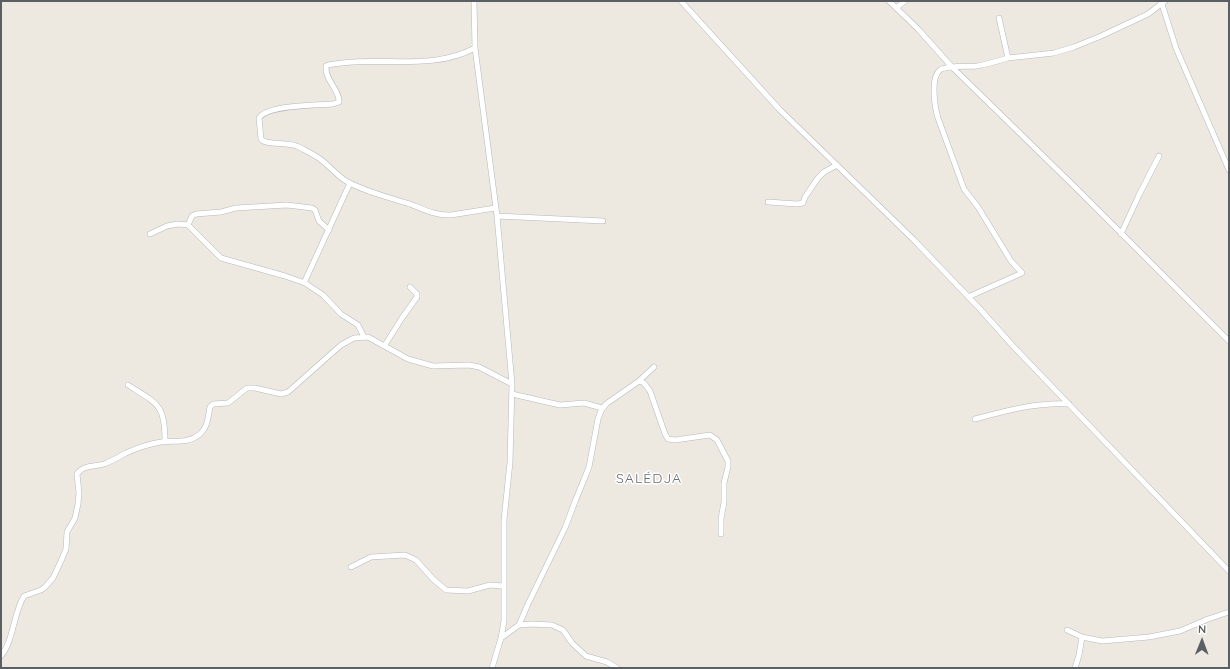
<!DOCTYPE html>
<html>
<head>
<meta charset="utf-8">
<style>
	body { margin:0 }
	#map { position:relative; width:1230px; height:669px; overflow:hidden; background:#eee9e0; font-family:Quicksand,sans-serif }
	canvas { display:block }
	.frame { position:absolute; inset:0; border:2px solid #595f63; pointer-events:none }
	.north { position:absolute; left:1182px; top:621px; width:40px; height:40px; -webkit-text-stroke:3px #fff; paint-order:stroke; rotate:1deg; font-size:11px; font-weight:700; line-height:16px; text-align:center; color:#595f63 }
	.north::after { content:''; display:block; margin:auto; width:14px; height:18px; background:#595f63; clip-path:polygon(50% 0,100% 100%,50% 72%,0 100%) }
</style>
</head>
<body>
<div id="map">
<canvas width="1230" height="669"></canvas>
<div class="frame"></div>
<div class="north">N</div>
</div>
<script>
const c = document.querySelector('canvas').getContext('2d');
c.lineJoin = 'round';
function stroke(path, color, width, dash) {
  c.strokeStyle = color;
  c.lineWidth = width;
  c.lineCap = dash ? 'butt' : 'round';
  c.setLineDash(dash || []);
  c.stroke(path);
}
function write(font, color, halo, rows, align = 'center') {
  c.font = font + ' Quicksand,sans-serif';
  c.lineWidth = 3;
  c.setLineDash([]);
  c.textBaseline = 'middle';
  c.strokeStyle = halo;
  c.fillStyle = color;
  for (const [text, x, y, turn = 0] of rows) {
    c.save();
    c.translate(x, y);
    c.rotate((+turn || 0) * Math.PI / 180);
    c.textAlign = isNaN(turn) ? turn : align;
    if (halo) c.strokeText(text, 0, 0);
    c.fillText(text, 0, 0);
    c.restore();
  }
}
const minor = new Path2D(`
	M474 1 475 48 497 216 512 384 510 462 504 520V621L501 638 492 668
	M681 1 780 110 913 239 980 309 1013 346 1229 571
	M889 1 918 29 952 67 1076 188 1229 341
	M1161 1 1176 48 1229 170
	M896 8 905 1
	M475 48C430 72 377 55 328 65L326 66C325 81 340 90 339 102L333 104C317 105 267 105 259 118L261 139C266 146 289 141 299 147 306 151 313 154 320 159 328 165 335 173 343 179 359 190 391 198 410 204 423 209 436 216 451 215L495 208
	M1008 58 1054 53 1074 47 1101 36 1148 14 1165 1
	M768 202 797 204 803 203 805 197 818 178 824 172 837 165
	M497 216 603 221
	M188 225 192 216 196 214 221 212 236 208 287 205 312 208 315 210 319 221 329 230
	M150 234 167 226 178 224 188 225 221 258 285 276 305 283 323 295 341 314 358 325 364 337
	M1121 234 1139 195 1159 156
	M304 283 350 183
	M968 297 1022 273 1011 261 978 207 964 189 938 118C935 108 930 77 940 70 948 65 968 67 977 66 988 64 998 61 1008 58L999 18
	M385 345 402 318 417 297V294L410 287
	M639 381 644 383 650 391 665 434 668 439 675 440 710 435 717 440 728 461V467L724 483V502L721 519V534
	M128 385C158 404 165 404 165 442
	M512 394 560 405 584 403 602 408
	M975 419C1005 411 1037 402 1069 404
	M351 567 371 557 405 555 416 560 433 579 446 590 468 591 490 585 503 586
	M519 625 528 604 565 528 576 499 583 482 589 467 598 419 601 411 606 404 639 381 654 367
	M1067 630 1082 637 1102 641 1149 637 1180 631 1208 619 1229 612
	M501 638 519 625 532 624 552 625 563 630 572 643 586 656 607 662 617 668
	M1 656C14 640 13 614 24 596L41 590 45 587 53 578 61 561 66 549 67 532 75 518 78 504 79 493 77 474C82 465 95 467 104 464 112 461 119 457 126 453 137 448 149 444 161 442 175 440 188 444 200 434 208 427 208 417 210 407L213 404 228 403 247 388H255L281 394 288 392 341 345 354 338 368 337 408 359 433 366 469 365 479 367 512 384
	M1075 668 1079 655 1082 637`);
const quarterNames = [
	["SALÉDJA",649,479]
];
stroke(minor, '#b4b8bd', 6);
stroke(minor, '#fff', 5);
c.letterSpacing = '1px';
write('14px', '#6a7175', '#fff', quarterNames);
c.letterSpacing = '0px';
</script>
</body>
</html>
